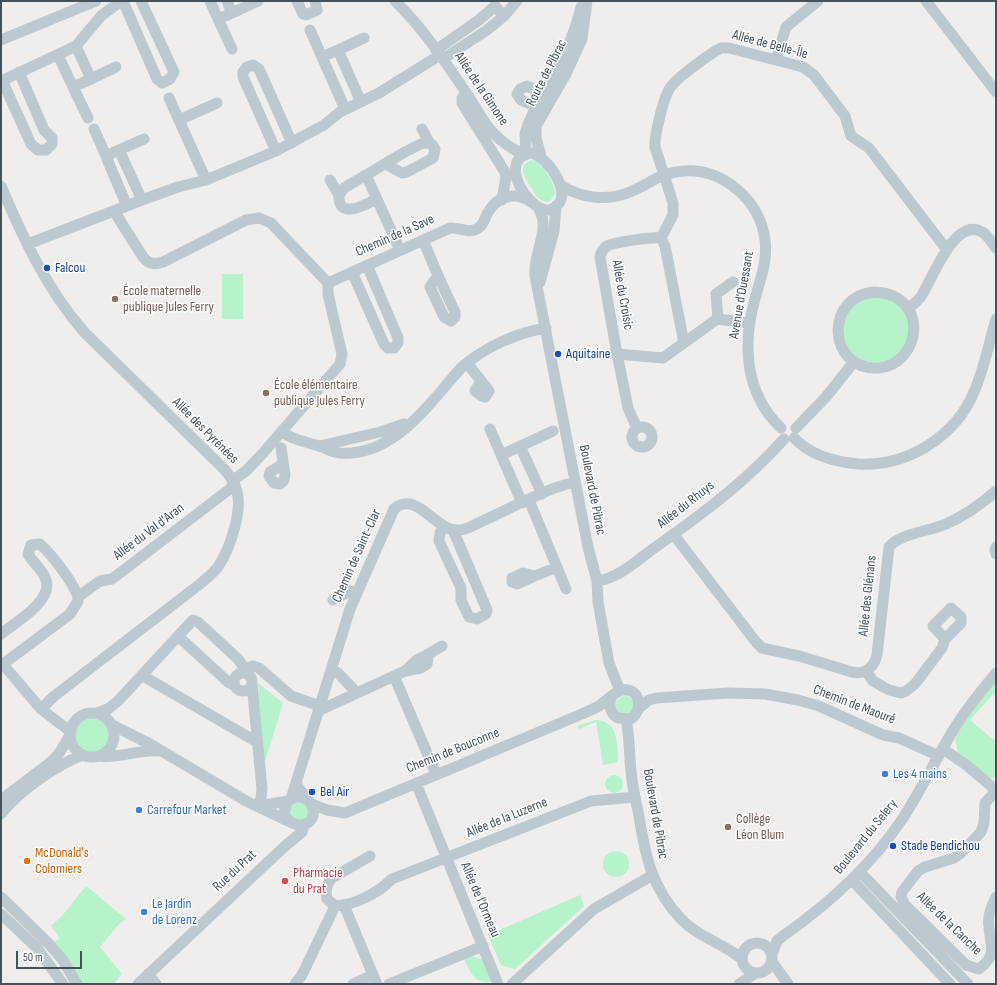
<!DOCTYPE html>
<html>
<head>
<meta charset="utf-8">
<style>
	body { margin:0 }
	#map { position:relative; width:997px; height:985px; overflow:hidden; background:#f0eded; font-family:"Sofia Sans Condensed",sans-serif }
	canvas { display:block }
	.frame { position:absolute; inset:0; border:2px solid #44525c; pointer-events:none }
	.scale { position:absolute; left:16px; top:951px; width:66px; height:18px; box-sizing:border-box; border:2px solid #44525c; border-top:0; padding-left:5px; font-size:12px; line-height:14px; white-space:nowrap; color:#44525c; -webkit-text-stroke:3px #fff; paint-order:stroke }
</style>
</head>
<body>
<div id="map">
<canvas width="997" height="985"></canvas>
<div class="frame"></div>
<div class="scale">50 m</div>
</div>
<script>
const c = document.querySelector('canvas').getContext('2d');
c.lineJoin = 'round';
function fillPath(path, color) {
  c.fillStyle = color;
  c.fill(path, 'evenodd');
}
function stroke(path, color, width, dash) {
  c.strokeStyle = color;
  c.lineWidth = width;
  c.lineCap = dash ? 'butt' : 'round';
  c.setLineDash(dash || []);
  c.stroke(path);
}
function write(font, color, halo, rows, align = 'center') {
  c.font = font + ' "Sofia Sans Condensed",sans-serif';
  c.lineWidth = 3;
  c.setLineDash([]);
  c.textBaseline = 'middle';
  c.strokeStyle = halo;
  c.fillStyle = color;
  for (const [text, x, y, turn = 0] of rows) {
    c.save();
    c.translate(x, y);
    c.rotate((+turn || 0) * Math.PI / 180);
    c.textAlign = isNaN(turn) ? turn : align;
    if (halo) c.strokeText(text, 0, 0);
    c.fillText(text, 0, 0);
    c.restore();
  }
}
const green = new Path2D(`
	M532 160C543 163 555 184 555 194L550 201C546 202 544 202 541 200 536 198 534 192 531 187 525 178 516 165 532 160Z
	M222 274H243V319H222Z
	M877 295 903 305 910 332 902 352 886 363 856 361 846 348 841 322 853 303Z
	M996 680V691L970 720 996 742V777L990 778 984 775 958 752 955 739 968 716Z
	M258 683 283 703 264 765Z
	M616 705a9 9 0 1 1 18 0a9 9 0 1 1-18 0Z
	M74 735a18 18 0 1 1 36 0a18 18 0 1 1-36 0Z
	M595 720C619 720 617 744 618 762L603 765 596 722 579 729 577 726Z
	M605 784a9 9 0 1 1 18 0a9 9 0 1 1-18 0Z
	M299 801 307 805 309 814 304 821 292 820 288 808 291 804Z
	M603 864a13 13 0 1 1 26 0a13 13 0 1 1-26 0Z
	M86 886 126 919 119 924 100 947 122 974 113 984H83L54 942 60 938 51 926 62 916Z
	M580 895 584 906 515 969 501 965 488 935Z
	M473 956 483 960 492 981C475 985 470 972 464 959Z`);
const minor = new Path2D(`
	M123 1 157 79 162 83 170 79 174 72 141 1
	M210 1 218 19 232 13 227 1
	M297 1 303 14 306 15 317 10 315 1
	M395 1C421 26 442 57 463 88 484 118 487 137 523 154
	M926 1 996 92
	M232 13 258 1
	M504 16 517 1
	M218 19 232 49
	M310 30 322 57
	M1 40 96 1
	M338 50 364 38
	M436 50 479 20 495 6 504 16 487 30 443 59
	M58 55 73 87 91 79 76 46
	M776 60 786 27 818 1
	M91 79 116 67
	M2 80 31 144 38 150H46L52 144V138L44 130 19 72
	M1 81 76 46 101 16 121 1
	M73 87 88 118
	M466 93 462 98V103L505 172 506 177 502 200
	M169 98 206 180
	M537 107 521 100 517 94 520 89 527 86 538 91
	M345 109 322 57 338 50 361 102
	M179 120 217 103
	M94 129 107 158
	M422 129 430 144
	M119 150 144 139
	M276 151 243 77V72L247 67 253 65 259 69 292 143
	M526 153 525 134 528 124C547 82 570 54 581 7
	M531 153C548 156 577 198 552 209 532 218 494 159 531 153Z
	M541 156 536 138V126L566 74 582 39 587 1
	M385 164 402 173 407 172 433 158 435 149C433 145 430 142 425 143 415 144 377 169 366 175L400 250
	M366 175 344 188 339 195C338 221 366 204 377 199
	M330 180 339 195
	M560 185C581 198 606 202 630 192 650 184 659 173 683 171 723 168 760 200 765 240 768 260 760 280 755 299 742 344 745 394 781 428
	M1 186C23 238 47 290 85 333L225 470C229 475 233 480 235 486 245 506 230 549 218 567 213 573 206 579 200 584L53 697 41 709
	M127 206 107 159 110 154 119 150 142 200
	M539 209C551 231 533 251 535 276L588 547 597 581 598 602 609 663 620 691
	M114 211 143 257C148 264 155 265 163 262L246 220 259 218 271 223 328 283V294L342 354 340 364 263 453 246 471 232 481
	M661 238 665 246 684 343
	M423 240 439 278 434 281 430 287 444 317 451 321 455 317V312L439 278
	M28 244 142 200 178 187 206 180 276 151 324 125 340 112 379 93 440 55
	M352 272 384 344 388 348H394L398 343V338L367 265
	M540 282 554 231 556 206
	M328 283 450 228C460 227 467 234 477 229 484 225 484 220 487 214 496 197 515 190 531 202
	M875 292C931 295 921 365 878 368 828 371 823 296 875 292Z
	M909 308C914 304 919 300 922 295 932 279 955 216 982 232 988 235 992 243 996 248
	M718 319 716 294 733 282
	M749 323 717 319 663 358 617 354 600 257C601 253 602 249 607 246 615 242 651 237 661 238L673 215V203L655 147C654 136 664 96 670 88 676 78 711 53 721 48H729L803 67 814 75 845 116 851 136 869 148 947 250
	M617 354 628 408 637 428
	M467 363 489 391 485 397 482 396 475 391 481 381
	M632 437a10 10 0 1 1 20 0a10 10 0 1 1-20 0Z
	M796 428 826 397 853 363
	M490 429 522 503
	M282 432C292 440 307 442 319 446 326 448 331 452 339 453 395 457 429 403 462 367 485 347 516 333 546 328
	M794 438C810 455 836 462 858 464 907 467 955 437 974 392 984 369 989 343 996 319
	M320 446 380 432 404 424
	M520 446 542 494
	M281 448 285 475 284 480 280 484 274 483 269 476 270 472 283 464
	M501 455 553 431
	M529 500 566 589
	M444 526 440 533 439 541 461 588V600L469 617 477 619 486 614 487 610 453 530
	M674 535 756 642 762 648 799 656 852 672C866 675 874 667 877 655L889 547C899 534 930 531 946 524 965 516 981 504 996 491
	M996 547 995 550 996 554
	M535 576 517 584 512 582V578L523 573 535 576 557 567
	M597 581C618 578 634 563 650 551 697 518 746 482 784 439
	M78 597 100 581 112 579 235 485
	M333 600 350 591 356 592
	M1 634C16 622 53 601 46 580 43 570 33 563 28 554L31 545 40 544C50 553 79 588 78 601L70 614 3 664
	M179 637 228 682 234 685
	M425 656 442 646
	M1 662 41 709 71 732
	M244 669 253 666 259 668 291 696 320 706
	M866 671 873 681 889 690 901 693 906 691 915 684 942 648 945 639 961 623V617L951 608 933 626 945 639
	M234 682a9 9 0 1 1 18 0a9 9 0 1 1-18 0Z
	M143 676 257 742
	M394 676 436 774
	M252 684 262 789 261 799 257 806
	M357 693 405 671 421 668 427 664 428 658 425 656 418 659 405 671
	M639 708 649 700 656 698 728 693 765 694 798 700 819 706 883 735 899 738 939 756
	M318 711 357 693 338 673 331 670
	M97 713 108 709 118 701 193 620 198 622 238 659 243 666 244 673
	M70 735a22 22 0 1 1 44 0a22 22 0 1 1-44 0Z
	M626 720C630 737 629 754 631 771 632 784 635 798 638 811 645 853 650 886 681 919 698 937 723 943 742 959
	M112 725 150 744 246 801 288 821
	M943 749 965 764 996 790
	M99 756C119 759 139 749 159 751
	M296 783C300 793 311 799 313 809 316 827 294 831 284 815L286 804C291 797 299 795 306 799
	M416 783 498 984
	M996 791 985 803 984 823 981 832 960 854 954 858 925 867 918 871 902 892 901 897 905 905 966 965 979 969C997 955 991 948 989 927 987 918 992 905 996 897
	M291 799 350 609 394 509C417 489 435 532 459 530 468 530 479 522 487 519 515 506 545 489 575 482
	M1 800 52 761 58 755 70 735
	M312 804 327 810 345 813 582 714C588 711 594 709 599 706 606 701 614 692 622 690 640 687 644 710 631 719L618 718C610 713 608 705 612 696
	M258 806 288 801
	M1 814C18 792 57 764 83 755
	M370 856 332 878C326 884 325 891 327 899L335 906C355 905 378 893 392 879L591 801 635 797
	M860 872 968 984
	M852 880 950 984
	M1 897 49 944 62 959 77 984
	M344 905 373 975
	M1 914 37 948 63 984
	M742 958a15 15 0 1 1 30 0a15 15 0 1 1-30 0Z
	M772 954 777 941 783 936C830 903 871 866 903 818 922 789 936 758 954 729 966 709 981 691 996 673
	M772 962 788 984
	M148 974 156 984
	M138 984 284 847 302 832 304 825
	M295 984 302 975 335 906
	M353 984 373 975 377 984
	M389 984 483 946
	M512 984 594 909 651 876
	M739 984 756 973`);
const markers = [
	[47,268,4,"#1a4fb4"],
	[115,299,4,"#8d6e63"],
	[558,354,4,"#1a4fb4"],
	[266,393,4,"#8d6e63"],
	[885,774,4,"#3f7fe0"],
	[312,792,4,"#1a4fb4"],
	[139,810,4,"#3f7fe0"],
	[728,827,4,"#8d6e63"],
	[893,846,4,"#1a4fb4"],
	[27,861,4,"#e8710a"],
	[285,881,4,"#e0444e"],
	[144,912,4,"#3f7fe0"]
];
const streetNames = [
	["Allée de Belle-Île",770,45,15],
	["Route de Pibrac",547,73,-63],
	["Allée de la Gimone",481,89,56],
	["Chemin de la Save",395,236,-24],
	["Allée du Croisic",622,295,80],
	["Avenue d'Ouessant",742,295,-80],
	["Allée des Pyrénées",205,431,45],
	["Boulevard de Pibrac",592,490,79],
	["Allée du Rhuys",686,505,-38],
	["Allée du Val d'Aran",149,532,-37],
	["Chemin de Saint-Clar",357,556,-66],
	["Allée des Glénans",868,596,-84],
	["Chemin de Maouré",854,705,21],
	["Chemin de Bouconne",453,751,-22],
	["Boulevard de Pibrac",655,814,80],
	["Allée de la Luzerne",507,818,-22],
	["Boulevard du Selery",866,837,-51],
	["Rue du Prat",235,871,-43],
	["Allée de l'Ormeau",480,900,67],
	["Allée de la Canche",949,924,44]
];
const transitNames = [
	["Falcou",55,268],
	["Aquitaine",566,354],
	["Bel Air",320,792],
	["Stade Bendichou",901,846]
];
const educationNames = [
	["École maternelle",123,291],
	["publique Jules Ferry",123,307],
	["École élémentaire",274,385],
	["publique Jules Ferry",274,401],
	["Collège",736,819],
	["Léon Blum",736,835]
];
const shopNames = [
	["Les 4 mains",893,774],
	["Carrefour Market",147,810],
	["Le Jardin",152,904],
	["de Lorenz",152,920]
];
const foodNames = [
	["McDonald's",35,853],
	["Colomiers",35,869]
];
const healthNames = [
	["Pharmacie",293,873],
	["du Prat",293,889]
];
fillPath(green, '#b6f2ca');
stroke(minor, '#bcc9d1', 11);
for (const [x, y, r, color] of markers) {
  const dot = new Path2D();
  dot.arc(x, y, r, 0, 2 * Math.PI);
  c.fillStyle = color;
  c.fill(dot);
  stroke(dot, '#fff', 1.5);
}
write('14px', '#44525c', '#fff', streetNames);
write('14px', '#164399', '#fff', transitNames, 'left');
write('14px', '#785e54', '#fff', educationNames, 'left');
write('14px', '#366cbe', '#fff', shopNames, 'left');
write('14px', '#c56008', '#fff', foodNames, 'left');
write('14px', '#be3a42', '#fff', healthNames, 'left');
</script>
</body>
</html>
